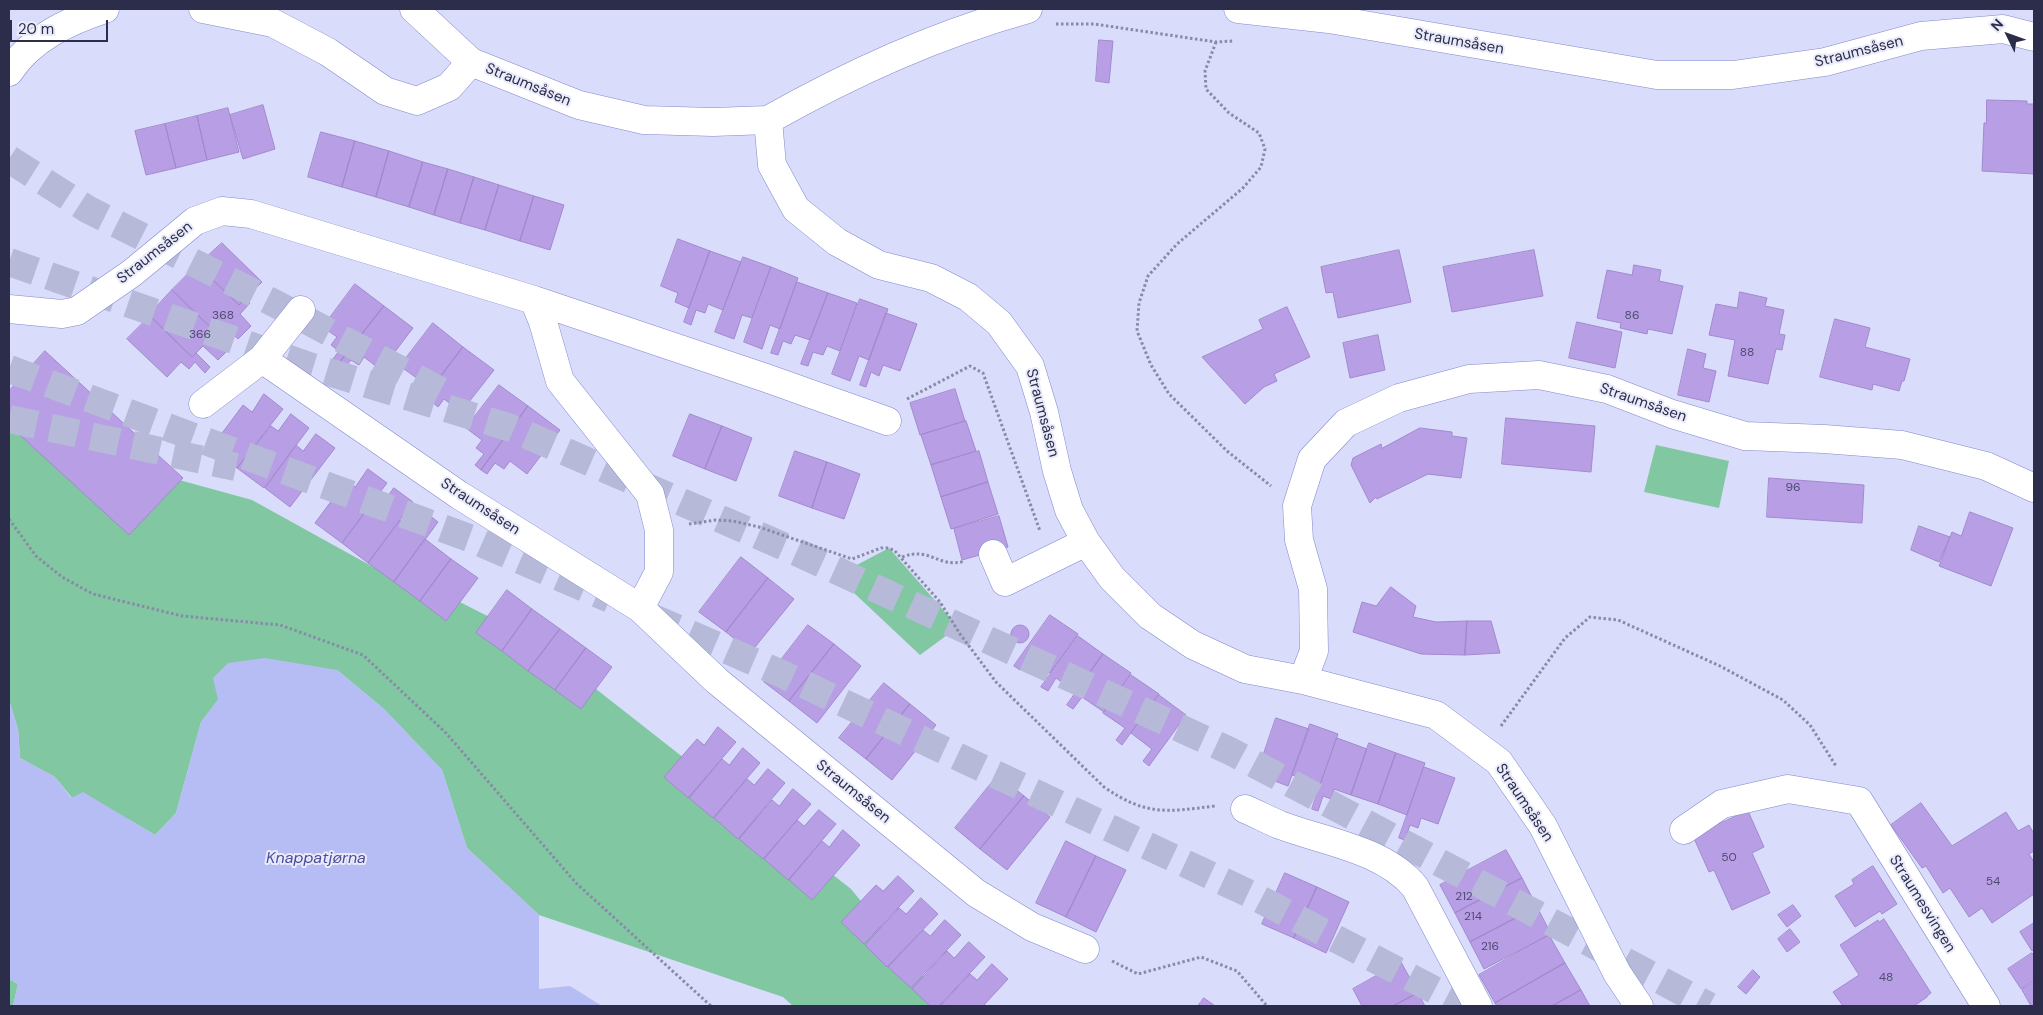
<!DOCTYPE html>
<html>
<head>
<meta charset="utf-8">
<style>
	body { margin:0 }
	#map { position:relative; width:2043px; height:1015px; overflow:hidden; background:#d9dcfa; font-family:"DM Sans",sans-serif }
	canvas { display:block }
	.frame { position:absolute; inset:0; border:10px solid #2c2d4a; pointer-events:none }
	.north { position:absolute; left:1983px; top:10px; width:50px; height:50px; -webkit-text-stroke:4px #e9ebfa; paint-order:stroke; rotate:312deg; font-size:14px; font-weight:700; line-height:20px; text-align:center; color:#2c2d4a }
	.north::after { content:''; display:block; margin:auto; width:18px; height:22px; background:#2c2d4a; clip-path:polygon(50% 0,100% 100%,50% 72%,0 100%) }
	.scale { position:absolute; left:10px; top:20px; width:98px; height:22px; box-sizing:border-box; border:2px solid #2c2d4a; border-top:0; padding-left:6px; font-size:15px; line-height:18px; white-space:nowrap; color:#2c2d4a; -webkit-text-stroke:4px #e9ebfa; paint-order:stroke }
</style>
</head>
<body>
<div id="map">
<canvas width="2043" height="1015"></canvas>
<div class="frame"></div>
<div class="north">N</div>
<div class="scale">20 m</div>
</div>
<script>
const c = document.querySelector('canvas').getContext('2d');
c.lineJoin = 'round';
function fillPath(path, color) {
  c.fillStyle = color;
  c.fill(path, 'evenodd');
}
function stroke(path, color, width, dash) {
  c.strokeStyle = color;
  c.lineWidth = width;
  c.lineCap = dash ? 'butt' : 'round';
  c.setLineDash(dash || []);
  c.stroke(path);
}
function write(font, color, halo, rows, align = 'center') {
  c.font = font + ' "DM Sans",sans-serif';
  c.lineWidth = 4;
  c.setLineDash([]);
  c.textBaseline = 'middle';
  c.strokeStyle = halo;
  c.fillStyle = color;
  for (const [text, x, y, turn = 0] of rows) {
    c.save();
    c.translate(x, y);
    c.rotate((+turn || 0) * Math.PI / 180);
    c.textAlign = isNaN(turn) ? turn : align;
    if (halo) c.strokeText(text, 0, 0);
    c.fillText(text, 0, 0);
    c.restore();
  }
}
const green = new Path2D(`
	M9 415 76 472 143 470 252 500 384 573 434 589 531 638 851 889 947 1006H793L783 997 539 915 467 848 442 770 384 709 337 670 218 700 201 722 176 813 155 835 130 820 72 798 55 777 20 758 18 729 9 700Z
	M1656 445 1729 461 1719 508 1644 492Z
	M889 548 958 627 920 655 836 576Z
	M9 979 18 984 13 1006H9Z`);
const water = new Path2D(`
	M265 658 337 670 384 709 442 770 467 848 539 915V989L570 986 602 1006H13L18 984 9 979V700L18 729 20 758 55 777 71 798 83 792 155 835 176 813 201 722 218 700 213 678 228 663Z`);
const building = new Path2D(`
	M1099 40 1113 41 1109 83 1096 81Z
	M1987 100 2027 101V104H2034V174L1982 171 1984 123H1986Z
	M263 105 275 149 243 159 230 115Z
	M228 108 239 152 207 160 197 116Z
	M197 116 207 160 176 168 165 124Z
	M165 124 176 168 146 175 135 131Z
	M321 132 355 141 342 187 308 177Z
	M355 141 389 151 376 197 342 187Z
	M389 151 423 162 409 207 376 197Z
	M423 162 448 169 434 215 409 207Z
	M448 169 474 177 460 223 434 215Z
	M474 177 499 185 485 230 460 223Z
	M499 185 534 196 520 241 485 230Z
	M534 196 564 205 550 250 520 241Z
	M678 239 710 251 689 308 675 302 678 293 661 286Z
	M222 243 262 282 239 305 198 265Z
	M1399 250 1411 302 1338 318 1333 292 1326 293 1321 267Z
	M1534 250 1543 296 1452 312 1443 267Z
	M710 251 741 262 723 310 708 304 705 313 696 310 691 325 684 322Z
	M743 257 771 267 752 318 742 315 734 339 715 332Z
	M197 265 239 305 245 298 250 303 240 314 251 326 238 339 223 325 216 333 172 290Z
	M1634 265 1661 270 1659 281 1683 286 1672 334 1648 329 1647 334 1620 328 1621 323 1597 318 1607 270 1632 275Z
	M771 267 798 278 780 329 770 325 762 349 744 342Z
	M797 282 828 293 810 340 795 335 791 344 783 341 778 355 771 353Z
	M355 284 384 306 336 367 330 363 339 351 331 345 337 337 323 327Z
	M172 290 231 347 218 360 203 346 192 357 149 315Z
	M1740 292 1767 298 1765 306 1784 310 1779 334 1785 335 1782 350 1776 349 1768 384 1728 376 1735 340 1709 335 1716 304 1737 308Z
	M828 293 857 303 840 351 827 346 823 355 813 352 808 366 801 364Z
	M860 299 888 309 869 360 859 356 850 381 832 374Z
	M384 306 413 328 381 370 364 357 359 365 351 360 342 371 336 367Z
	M1287 307 1310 357 1274 374 1277 381 1264 387 1245 404 1202 357 1263 329 1259 320Z
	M886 313 917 324 900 371 883 365 879 376 871 372 866 387 860 385Z
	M150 316 192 357 196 353 210 367 205 373 195 362 189 369 181 362 167 377 127 339Z
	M1835 319 1870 328 1865 347 1910 359 1904 381H1902L1899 391 1873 384 1872 390 1820 377Z
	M1577 322 1622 332 1615 368 1569 358Z
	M433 323 463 347 416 409 410 404 419 393 412 387 418 379 400 366Z
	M1378 335 1385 370 1350 378 1343 343Z
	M463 347 494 370 461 412 444 399 438 407 431 401 421 413 416 409Z
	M1688 349 1706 354 1703 368 1716 371 1709 402 1678 395Z
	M45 351 183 478 129 535 9 425V391Z
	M499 385 528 406 481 470 475 465 484 454 476 448 482 440 466 428Z
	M955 389 965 421 920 435 910 403Z
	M264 394 283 409 237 468 211 448 243 405 252 412Z
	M528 406 560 430 527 474 510 461 504 469 495 463 487 474 481 470Z
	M291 414 309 428 264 488 237 468 271 426 278 431Z
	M690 414 722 426 705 469 673 456Z
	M1506 418 1595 426 1591 472 1502 464Z
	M966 421 976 451 931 465 921 435Z
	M722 426 752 438 736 481 705 469Z
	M1420 428 1452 432V436L1467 438 1461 478 1428 474 1377 499 1376 497 1370 503 1351 465 1353 458 1381 444 1382 448Z
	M316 434 335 448 290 507 265 488 296 445 303 451Z
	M795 451 827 462 812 508 779 496Z
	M979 451 988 482 941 497 931 465Z
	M827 462 860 474 844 519 812 508Z
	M368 469 387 483 342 543 315 523 347 480 355 487Z
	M1769 478 1864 485 1862 523 1767 517Z
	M988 482 998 514 951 529 941 497Z
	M394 488 413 502 368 563 342 543 374 500 381 506Z
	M420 508 438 522 394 582 368 563 400 520 407 525Z
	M1970 512 2013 528 1991 586 1939 566 1952 532 1961 536Z
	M999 516 1008 547 962 560 954 529Z
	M1919 526 1950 537 1939 562 1911 550Z
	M425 539 451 559 420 601 394 582Z
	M741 557 768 578 726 632 699 612Z
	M451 559 478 578 446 621 420 601Z
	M768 578 794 599 751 652 726 632Z
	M1391 587 1416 606 1413 617 1436 622 1467 621 1465 655 1421 654 1353 632 1362 602 1376 606Z
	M507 590 532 609 502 651 476 633Z
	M532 609 560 629 528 671 502 651Z
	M1050 615 1078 634 1050 673 1028 658 1020 670 1014 666Z
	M1467 621H1491L1500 653 1465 655Z
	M808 625 834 644 789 701 764 682Z
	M1011 634a9 9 0 1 1 18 0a9 9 0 1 1-18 0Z
	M560 629 586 648 555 690 528 671Z
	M1078 636 1103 654 1076 692 1056 678 1048 691 1041 687Z
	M834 644 861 666 817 723 789 701Z
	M586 648 612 667 581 709 555 690Z
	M1103 654 1131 673 1104 712 1082 697 1073 709 1067 705Z
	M1131 675 1159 694 1122 745 1116 740 1125 728 1103 713Z
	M884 683 910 704 866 759 839 738Z
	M1159 695 1186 715 1149 766 1143 761 1152 749 1131 733Z
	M910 704 936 725 892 780 866 759Z
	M1276 718 1309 729 1288 786 1272 780 1276 770 1260 765Z
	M1310 724 1338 734 1320 785 1292 775Z
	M718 727 736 742 688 798 664 777 697 739 704 745Z
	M1337 738 1367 749 1351 795 1334 789 1331 799 1323 796 1318 811 1312 809Z
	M1369 743 1396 753 1378 804 1351 795Z
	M743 748 760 763 713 818 689 798 722 759 729 765Z
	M1396 753 1425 763 1407 815 1378 804Z
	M1424 767 1455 778 1438 824 1421 818 1418 828 1410 825 1405 840 1399 838Z
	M768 769 785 783 738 839 714 818 747 779 754 785Z
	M998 775 1024 796 980 849 955 828Z
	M793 789 811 804 763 859 739 839 772 800 779 806Z
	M1024 796 1050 817 1007 870 980 849Z
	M1921 803 1952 846 2006 812 2018 831 2029 825 2034 834V851L2029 854 2034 862V894L1992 923 1982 908 1969 917 1950 888 1943 893 1926 866 1922 868 1891 825Z
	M819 810 836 824 788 880 764 859 797 820 804 826Z
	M1748 811 1764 847 1752 853 1770 893 1732 910 1714 870 1709 872 1693 836Z
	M843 830 860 845 812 900 789 880 822 841 829 847Z
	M1066 841 1096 856 1066 917 1036 903Z
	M1506 850 1522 878 1455 913 1440 885Z
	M1096 856 1126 870 1096 932 1066 917Z
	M1873 866 1897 904 1882 914 1880 911 1855 927 1835 896 1854 884 1852 880Z
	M1285 873 1317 887 1294 938 1262 924Z
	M898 876 914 891 864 944 841 922 876 885 883 891Z
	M1522 878 1537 907 1470 942 1455 913Z
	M1317 887 1349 902 1326 953 1294 938Z
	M921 898 938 914 887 967 865 945 899 908 906 914Z
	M1793 905 1801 916 1787 927 1778 915Z
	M1537 907 1551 934 1484 969 1470 942Z
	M1884 919 1931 993 1927 996V997L1914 1006H1843L1833 992 1859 975 1840 945 1878 920 1879 922Z
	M945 920 961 935 911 988 888 967 923 930 930 936Z
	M2034 923V949L2032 951 2020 932Z
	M1790 929 1800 942 1787 952 1778 939Z
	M1549 935 1565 963 1495 1003 1479 975Z
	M969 942 985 957 939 1006H930L912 989 947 951 954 958Z
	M2032 953 2034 956V981L2021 989 2008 969Z
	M1401 962 1418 993 1393 1006H1362L1353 989Z
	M1565 963 1581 990 1552 1006H1497L1495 1003Z
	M992 964 1008 979 983 1006H940L970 974 977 980Z
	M1753 970 1760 977 1746 994 1738 987Z
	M2034 983V1006H2031L2022 990Z
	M1581 990 1590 1006H1552Z
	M1418 993 1425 1006H1393Z
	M1204 998 1215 1006H1198Z`);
const majorTunnel = new Path2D(`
	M9 159 87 209 272 302 452 397
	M9 262 309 366 511 428 792 550 1232 752 1709 1006
	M9 369 472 539 610 599
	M9 419 236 467
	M651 617 782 674 1250 894 1465 1006`);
const path = new Path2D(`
	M1056 24H1094L1216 42 1233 41
	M1216 42 1205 71 1206 89 1229 113 1259 133 1265 149 1261 167 1243 188 1177 244 1148 276 1139 303 1137 331 1151 365 1169 394 1227 451 1271 486
	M907 399 970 366 983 373 1040 531
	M9 519 36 556 62 577 93 594 182 616 280 625 363 655 446 733 576 883 711 1006
	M689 524 716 520 733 521 759 527 852 559 881 548H887L894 550 940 602 960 634 996 682 1104 787C1146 816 1166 812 1215 806
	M902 557C931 546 938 569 965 561
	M1501 726 1565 638 1590 617 1618 620 1720 666 1783 700 1810 725 1836 766
	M1112 961 1138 974 1201 957 1237 971 1267 1006`);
const minor = new Path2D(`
	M203 9 273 23 328 52 385 91 417 101 449 87 471 62
	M414 9 471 62 579 105 644 120 713 122 768 120
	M1028 9C935 35 852 73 768 120L772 165 796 209 837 242 879 265 931 278 968 297 999 323 1030 366 1044 412 1057 471 1069 510 1086 542 1112 578 1150 616 1193 645 1245 669 1303 680 1436 715 1499 762 1543 826 1617 973 1639 1006
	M1238 9 1329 19 1657 75H1733L1825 62 1921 36 2003 29 2034 37
	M9 72C31 38 69 21 105 9
	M534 300 766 378 887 421
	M9 309 62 314 77 311 132 273 195 221 222 211 251 214 534 300 543 322 560 381 650 494 659 530V572L640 608 717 681 976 893 1032 927 1085 949
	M262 359 459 495 640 608
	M203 404 262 359 301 310
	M993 554 1005 582 1086 542
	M1303 680 1314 651 1313 589 1299 540 1297 506 1312 459 1346 423 1399 398 1469 379 1539 375 1607 389 1672 414 1745 436 1824 439 1902 445 1986 466 2034 488
	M1245 809C1257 814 1268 820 1280 825 1325 842 1383 849 1415 887L1478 1006
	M1684 830 1722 804 1788 789 1859 801 1986 1006`);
const numberNames = [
	["368",223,316],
	["86",1632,316],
	["366",200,335],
	["88",1747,353],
	["96",1793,488],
	["50",1729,858],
	["54",1993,882],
	["212",1464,897],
	["214",1473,917],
	["216",1490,947],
	["48",1886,978]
];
const streetNames = [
	["Straumsåsen",1459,42,10],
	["Straumsåsen",1859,52,-14],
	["Straumsåsen",528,85,22],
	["Straumsåsen",155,253,-38],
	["Straumsåsen",1643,403,19],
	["Straumsåsen",1042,413,75],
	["Straumsåsen",480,507,33],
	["Straumsåsen",853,792,39],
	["Straumsåsen",1524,803,56],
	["Straumesvingen",1922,904,58]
];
const waterNames = [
	["Knappatjørna",316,859]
];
fillPath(green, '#81c7a2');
fillPath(water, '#b6bcf4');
fillPath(building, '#b89fe5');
stroke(building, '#a289ce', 1);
stroke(majorTunnel, '#b6b9d7', 28, [28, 14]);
stroke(minor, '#8388cd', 29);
stroke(path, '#888aa7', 3, [2.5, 2.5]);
stroke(minor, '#fff', 28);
write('12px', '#4f4a71', null, numberNames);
write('15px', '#2c2d4a', '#e9ebfa', streetNames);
write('italic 16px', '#4c4c9e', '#e9ebfa', waterNames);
</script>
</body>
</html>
